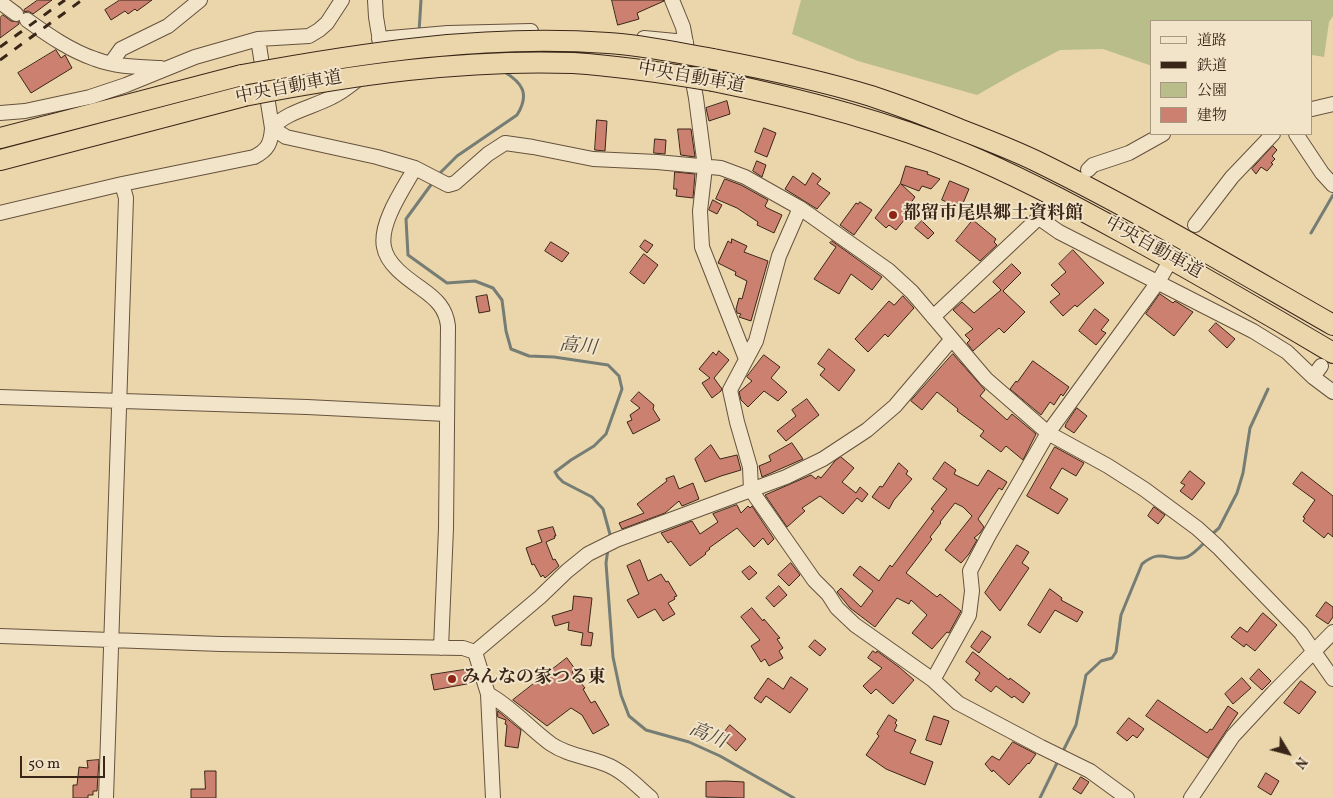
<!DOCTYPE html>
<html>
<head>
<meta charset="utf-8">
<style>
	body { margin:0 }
	#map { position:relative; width:1333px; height:798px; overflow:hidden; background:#ebd6ac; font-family:Vollkorn,"Noto Serif JP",serif }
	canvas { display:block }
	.legend { position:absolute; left:1150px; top:20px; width:162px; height:115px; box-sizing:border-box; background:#f2e4c9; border:1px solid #a89882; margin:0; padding:6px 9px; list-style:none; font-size:15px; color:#3a2618 }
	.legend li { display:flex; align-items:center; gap:10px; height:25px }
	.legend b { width:25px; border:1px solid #a89882 }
	.north { position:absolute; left:1263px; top:728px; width:50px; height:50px; -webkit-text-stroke:4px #f2e4c9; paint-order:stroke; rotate:127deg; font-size:14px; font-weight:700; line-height:20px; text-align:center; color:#3a2618 }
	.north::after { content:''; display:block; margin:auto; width:18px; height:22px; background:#3a2618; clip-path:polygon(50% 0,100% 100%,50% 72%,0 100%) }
	.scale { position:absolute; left:20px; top:756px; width:85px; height:22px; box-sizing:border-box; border:2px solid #3a2618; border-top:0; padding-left:6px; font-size:15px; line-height:18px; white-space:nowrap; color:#3a2618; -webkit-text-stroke:4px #f2e4c9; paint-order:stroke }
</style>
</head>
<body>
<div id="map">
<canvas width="1333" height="798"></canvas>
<ul class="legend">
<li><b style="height:6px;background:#f2e4c9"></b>道路</li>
<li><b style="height:6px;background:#3a2618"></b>鉄道</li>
<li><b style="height:14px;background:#b8bd89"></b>公園</li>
<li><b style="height:14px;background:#cc8170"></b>建物</li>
</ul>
<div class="north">N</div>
<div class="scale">50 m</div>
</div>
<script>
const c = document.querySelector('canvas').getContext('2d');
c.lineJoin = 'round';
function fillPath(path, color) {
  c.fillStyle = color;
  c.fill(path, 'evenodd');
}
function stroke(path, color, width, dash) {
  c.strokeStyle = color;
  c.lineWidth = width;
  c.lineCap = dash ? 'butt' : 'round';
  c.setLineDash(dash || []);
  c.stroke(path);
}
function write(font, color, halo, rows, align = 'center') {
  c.font = font + ' Vollkorn,"Noto Serif JP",serif';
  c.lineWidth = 4;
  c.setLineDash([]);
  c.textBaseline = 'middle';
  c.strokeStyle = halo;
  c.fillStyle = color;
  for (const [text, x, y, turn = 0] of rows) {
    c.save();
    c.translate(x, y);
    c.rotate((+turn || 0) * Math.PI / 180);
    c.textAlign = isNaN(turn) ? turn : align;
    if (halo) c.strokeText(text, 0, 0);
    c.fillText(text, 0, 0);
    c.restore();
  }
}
const green = new Path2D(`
	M801 0H1333V16L1329 22 1324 57 1312 55V21H1152V66L1103 49 1060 50 1014 74 977 95 858 61 792 34Z`);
const stream = new Path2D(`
	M419 32 421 0
	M438 175 457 156 517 115C530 94 523 83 503 71
	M433 182 406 219 408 255 447 283 475 281 493 288 502 300 506 331 511 349 529 356 554 357 608 365 619 376 622 389 606 434 594 446 571 460 555 472 558 477 563 482 592 497 603 509 611 538
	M1311 233 1333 195
	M1211 535 1219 528 1237 493 1243 473 1250 428 1268 389
	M608 549 606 563 613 657 621 695 629 716 646 730 689 742 720 756 794 798
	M1062 753 1076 725 1086 675 1101 661 1112 658 1116 652 1121 615 1142 564C1162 547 1169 563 1187 557 1194 554 1200 547 1205 542
	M1040 798 1058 761`);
const building = new Path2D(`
	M38 0H52L33 14 28 11 24 12V10Z
	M120 0H152L137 11 135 9 128 14 125 11 111 20 105 10Z
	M612 0H663L664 1 637 13 639 19 618 25Z
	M3 15 11 21 19 22V24L0 38V18Z
	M56 50 61 58 65 55 72 68 31 93 18 73Z
	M727 101 730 114 709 121 706 108Z
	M597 120 607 121 605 151 595 150Z
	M764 128 776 133 767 157 755 152Z
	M678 129H691L695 157 681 155Z
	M655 139 666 140 665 154 654 153Z
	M1273 146 1277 150 1272 156 1275 159 1271 163 1273 164 1267 171 1261 167 1256 174 1252 169Z
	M757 161 766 165 762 177 753 171Z
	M906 166 928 172 927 174 940 179 931 189 922 186 919 191 901 184 915 197 905 211 909 214 896 230 889 225 886 228 875 218 900 184Z
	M675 172 695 174 693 198 676 196 677 189H674Z
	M813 173 821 179 817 184 830 193 817 209 785 189 793 176 805 185Z
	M725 179 741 185 768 200 765 206 767 208 782 215 774 233 757 225 758 222 737 208 716 199Z
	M950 181 969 189 961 208 942 200Z
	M713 200 722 205 717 214 709 210Z
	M860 202 872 210 854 235 840 225 856 203 858 204Z
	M973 220 996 239 994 242 997 245 980 261 956 241Z
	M922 221 934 233 928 239 915 228Z
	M732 239 747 246 744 252 768 261 751 321 739 317 741 314 737 313 736 309 739 298 742 299 747 281 735 275 736 272 718 263 728 241 731 243Z
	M645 240 653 245 647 253 640 247Z
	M832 241 882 277 872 290 851 274 839 294 814 279 836 247 830 243Z
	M551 242 569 253 562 262 545 251Z
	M1073 250 1104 283 1077 307 1075 305 1063 316 1050 302 1060 294 1051 285 1066 272 1059 264Z
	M644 254 658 265 644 284 630 273Z
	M1012 264 1021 273 1003 291 1025 312 1004 333 999 328 973 351 967 343 970 340 965 335 973 329 953 310 962 302 974 313 1001 290 993 282Z
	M1160 294 1173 303 1175 301 1193 312 1174 336 1146 314Z
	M487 295 490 311 479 313 476 297Z
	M903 296 914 308 888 337 885 334 868 352 855 339 889 301 894 305Z
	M1095 309 1109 320 1101 330 1106 333 1096 345 1079 331Z
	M1216 323 1235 339 1227 348 1209 331Z
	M829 349 855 370 839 391 820 375 825 369 818 364Z
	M719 351 729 360 714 378 722 389 721 391 712 398 702 383 710 378 699 369 713 352 716 355Z
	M953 354 985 390 980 396 1007 420 1012 414 1036 434 1023 460 1006 446 1001 452 980 436 984 431 957 411 958 409 937 392 922 410 911 401Z
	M764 355 780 367 771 378 787 392 778 401 764 391 748 407 741 400 739 392 752 381 747 377Z
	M1033 361 1069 387 1063 396 1061 394 1054 405 1050 402 1041 415 1010 389 1016 381 1017 382Z
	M639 392 654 405 653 409 660 420 633 434 627 422 632 420 630 415 640 408 631 401Z
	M807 399 819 415 786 441 777 431 796 416 792 410Z
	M1077 408 1087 416 1074 433 1065 427 1066 424Z
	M792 443 803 459 762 477 759 466 771 461 769 456Z
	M711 445 720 459 737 455 741 470 721 476 705 482 695 459Z
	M1055 447 1084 463 1076 476 1062 468 1050 488 1068 499 1058 514 1027 496Z
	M841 457 854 468 842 482 856 493 860 487 868 494 862 502 857 498 843 514 820 496 802 508 805 511 787 527 765 495 811 475 816 479 818 476 821 478 835 461Z
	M945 462 956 470 954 474 978 486 988 470 1007 482 1002 490 999 488 978 519 984 527 980 533 974 538 977 540 969 554 961 563 945 550 972 516 963 507 955 503 940 522 941 523 930 537 932 539 906 573 937 597 940 594 961 611 949 633 947 632 932 649 912 633 927 615 911 600 909 604 897 598 875 627 850 608 837 592 841 588 861 607 873 591 853 575 860 566 879 581 890 565 892 567 934 511 931 509 947 489 933 479Z
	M899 463 908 471 906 474 912 479 894 500 889 509 872 497 880 486 882 487Z
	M1190 471 1205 483 1192 500 1180 491 1185 485 1181 483Z
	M1302 472 1333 496V537L1328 533 1324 538 1303 521 1305 518 1303 517 1315 500 1293 484Z
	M674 476 679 489 693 483 699 499 682 506 679 501 665 513 622 529 619 523 644 513 637 504 667 481 666 479Z
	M737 505 741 513 748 506 750 508 752 506 774 539 768 545 763 538 754 547 737 528 709 548 710 549 705 553 706 554 690 566 671 541 668 543 661 533 692 521 700 534 718 522 713 514Z
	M1154 507 1165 515 1158 524 1148 516Z
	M553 527 556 536H554L555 538 546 542 553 560 555 559 559 566 545 578 543 575 541 577 534 564 532 565 526 548 542 542 538 531Z
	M1017 545 1029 552 1022 563 1029 568 1000 611 985 593Z
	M640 560 648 581 661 574 666 582 668 581 677 596 674 597 675 599 668 603 675 614 663 621 655 609 638 618 627 600 639 594 627 566Z
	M791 563 800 575 789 586 778 575Z
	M750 566 757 573 749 580 742 572Z
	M779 586 787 595 774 607 766 598Z
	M1050 589 1062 598 1061 600 1083 612 1077 622 1055 610 1040 633 1028 625Z
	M574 596 592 598 588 632 593 633 591 646 581 645 583 633 568 630 569 622 555 626 552 616 572 610Z
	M1326 602 1333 607V617L1328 624 1316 616Z
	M752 608 763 621 764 619 780 638 777 639 783 648 779 651 783 658 769 666 765 659 761 662 751 646 760 640 741 617Z
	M1263 613 1277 625 1255 651 1246 644 1244 647 1231 637 1240 627 1247 632Z
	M982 631 991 637 979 653 971 647Z
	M815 640 826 649 820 656 809 647Z
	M873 651 876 653 877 651 899 667 914 680 893 704 876 689 871 694 863 686 882 668 868 658Z
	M973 652 1009 680 1010 678 1030 693 1023 703 1014 696 1012 698 996 686 991 692 975 680 980 673 966 662Z
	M567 658 575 669 572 672 585 688 583 689 591 703 595 701 609 725 593 734 582 715 571 708 547 726 513 700Z
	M470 669 472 683 434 690 431 675Z
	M1259 669 1271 681 1262 690 1250 679Z
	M791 677 808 689 790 713 766 696 761 703 754 698 768 678 783 689Z
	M1242 678 1251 688 1233 704 1225 694Z
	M1301 681 1316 692 1299 714 1284 703Z
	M1158 700 1207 733 1210 729 1212 730 1228 706 1238 713 1208 758 1146 716Z
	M498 711 521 730 518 748 505 746 507 725 505 724 506 720 498 717Z
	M889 715 897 720 895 723 897 725 894 731 916 740 910 753 933 762 925 785 886 769 866 755 879 736 877 734Z
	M934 716 949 721 941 745 926 740Z
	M1129 718 1144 729 1137 738 1133 735 1127 741 1117 733Z
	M730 725 746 739 736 751 724 740 727 737 723 734Z
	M1013 742 1036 754 1029 764 1028 763 1009 785 993 770 992 772 985 764 992 756 999 760Z
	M99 760 97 791H93V795H88V798H73V785H77L79 767 88 768 87 761Z
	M205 771H216V798H191V789H205Z
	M1266 773 1279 781 1271 795 1258 787Z
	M1081 777 1089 782 1081 794 1073 789Z
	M726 781 744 782V798L706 797V782Z`);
const minor = new Path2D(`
	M375 0 376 17 380 41 379 46
	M672 0 683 27 696 98 705 167 700 211 702 247 746 359
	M0 2 16 14
	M27 20C48 35 71 51 95 59 116 67 139 67 161 68
	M644 38 686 42
	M379 39 448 33 531 31
	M111 63 121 49 168 26 200 0
	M1312 109 1333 104
	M0 113 25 111 90 97 126 85 195 57 258 39 309 36 319 30 327 23 342 0
	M272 128 286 137 377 157 415 168 448 185 455 183 488 154 505 143 533 147 593 159 657 162 721 168 745 177 800 208 888 270 912 292 986 379 1048 433 1108 466 1144 489 1197 528 1218 547 1301 633 1333 679
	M272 128C288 111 311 108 332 97 343 92 352 84 361 77
	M1296 134 1322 173 1333 185
	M415 168C404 188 379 223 384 247 387 265 408 279 422 289 436 299 446 308 448 326L446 528 441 648
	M1088 170 1093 165 1129 153 1163 134
	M800 208 779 256 756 341 730 390 737 422 750 467 751 490 814 580 828 594 837 608 855 625 933 680 958 703 1041 747 1090 771 1127 798
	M0 213 122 184 254 157C268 150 271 143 272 128L258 39
	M1039 218 1059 232 1253 331 1287 352 1313 377 1333 392
	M1195 225 1232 177 1273 134
	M933 317 1048 209
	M1313 377 1321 366
	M0 397 307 407 446 414
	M0 636 221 644 463 648 475 652 488 694 493 798
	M475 652 540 597 567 571 588 554 616 540 786 477 823 459 867 430 895 406 952 339
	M933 680 969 615 972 591 970 571 989 535 1048 433 1158 282 1166 268
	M488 694C512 707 529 728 551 744 567 755 587 757 605 764 622 770 637 786 651 798
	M106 798 126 198 122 184
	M1191 798 1233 736 1273 693 1333 632`);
const highway = new Path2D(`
	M713 59C766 69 819 80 871 96 901 106 930 117 959 129 985 139 1011 149 1036 161 1138 211 1235 269 1333 325
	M713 81C798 98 883 120 963 153 1021 177 1075 206 1129 236 1198 274 1266 313 1333 353
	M0 138 242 75
	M0 160 244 96`);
const rail = new Path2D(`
	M0 47 65 0
	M0 60 82 0`);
const highwayBridge = new Path2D(`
	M242 75C362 53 485 34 608 43 643 45 678 53 713 59
	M244 96C352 75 463 59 573 63 620 66 666 73 713 81`);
const markers = [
	[893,215,5,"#8f2418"],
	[452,679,5,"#8f2418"]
];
const streetNames = [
	["中央自動車道",691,79,10],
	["中央自動車道",289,89,-11],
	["中央自動車道",1153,249,29]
];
const poiNames = [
	["都留市尾県郷土資料館",903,215],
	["みんなの家つる東",462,679]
];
const waterNames = [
	["高川",578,348,6],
	["高川",707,737,23]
];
fillPath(green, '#b8bd89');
stroke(stream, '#757d75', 3);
fillPath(building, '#cc8170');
stroke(building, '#3a2618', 1);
stroke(minor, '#66523d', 16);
stroke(highway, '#3a2618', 22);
stroke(minor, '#f2e4c9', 14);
stroke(highway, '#ebd6ac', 20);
stroke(rail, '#3a2618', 3, [9, 9]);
stroke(highwayBridge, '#3a2618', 22, []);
stroke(highwayBridge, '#ebd6ac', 20);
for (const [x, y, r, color] of markers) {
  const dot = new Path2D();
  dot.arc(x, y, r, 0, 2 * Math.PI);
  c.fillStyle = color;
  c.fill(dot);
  stroke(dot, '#f2e4c9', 2);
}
write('18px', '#3a2618', '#f2e4c9', streetNames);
write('bold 18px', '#3a2618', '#f2e4c9', poiNames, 'left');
write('italic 19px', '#524a3f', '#f2e4c9', waterNames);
</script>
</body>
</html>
